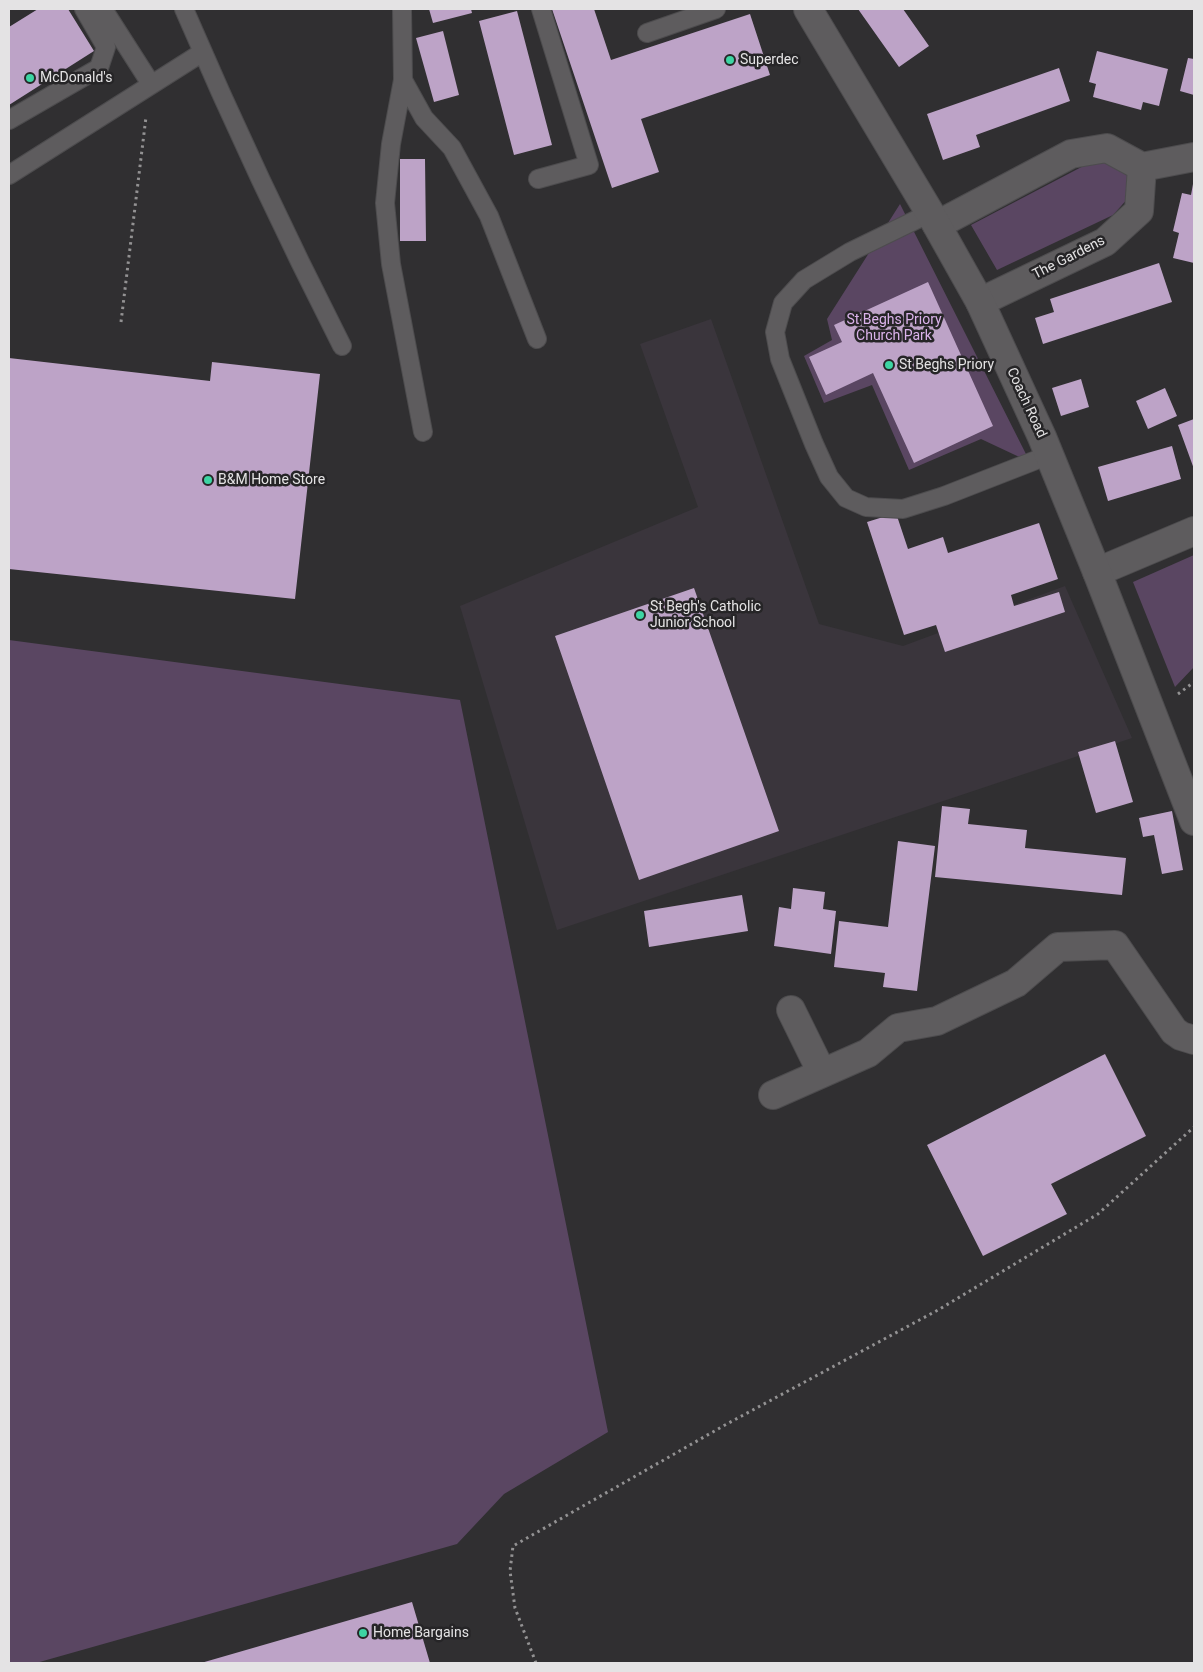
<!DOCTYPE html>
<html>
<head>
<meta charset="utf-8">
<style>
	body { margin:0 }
	#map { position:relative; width:1203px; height:1672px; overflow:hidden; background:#302f31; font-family:Roboto,sans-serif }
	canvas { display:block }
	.frame { position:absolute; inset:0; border:10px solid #e4e3e4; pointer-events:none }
</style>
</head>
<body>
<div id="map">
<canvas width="1203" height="1672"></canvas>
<div class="frame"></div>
</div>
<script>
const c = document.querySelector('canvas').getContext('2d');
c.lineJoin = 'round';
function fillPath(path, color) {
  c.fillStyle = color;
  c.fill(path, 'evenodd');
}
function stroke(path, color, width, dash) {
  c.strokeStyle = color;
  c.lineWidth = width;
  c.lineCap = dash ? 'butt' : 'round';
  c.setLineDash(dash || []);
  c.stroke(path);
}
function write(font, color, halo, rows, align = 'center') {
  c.font = font + ' Roboto,sans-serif';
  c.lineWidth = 5;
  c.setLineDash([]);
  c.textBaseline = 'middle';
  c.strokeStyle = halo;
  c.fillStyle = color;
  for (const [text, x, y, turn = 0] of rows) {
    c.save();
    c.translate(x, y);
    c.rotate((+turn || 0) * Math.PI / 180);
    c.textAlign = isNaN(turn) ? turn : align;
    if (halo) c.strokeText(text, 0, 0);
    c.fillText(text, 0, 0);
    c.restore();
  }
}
const built = new Path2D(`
	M711 319 819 624 903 646 1065 586 1132 738 557 930 460 606 698 507 640 344Z`);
const green = new Path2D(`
	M1091 162 1118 163 1131 175 1130 196 1113 215 997 270 971 225Z
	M900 204 1030 462 981 439 909 470 872 385 824 403 804 356 832 340 827 319Z
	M1194 555V667L1175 687 1133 582Z
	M9 640 460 700 608 1432 504 1494 457 1544 36 1663H9Z`);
const building = new Path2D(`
	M38 9H68L94 51 9 105V27Z
	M429 9H471L472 13 433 23Z
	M552 9H594L611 60 750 14 770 75 641 119 659 172 612 188Z
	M858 9H903L929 46 899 67Z
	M517 11 552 145 514 155 479 21Z
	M443 31 459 95 434 102 416 38Z
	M1097 51 1168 69 1159 106 1143 102 1141 110 1093 97 1096 84 1089 82Z
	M1188 58 1194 59V95L1180 91Z
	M1059 68 1070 101 976 135 980 147 943 160 927 114Z
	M400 159H425L426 241H400Z
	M1193 184H1194V263L1173 258 1179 233 1173 231 1182 193 1191 195Z
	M1159 263 1172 302 1043 344 1035 318 1054 312 1050 299Z
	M928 282 993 426 914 463 873 373 826 395 809 357 842 342 834 325Z
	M9 358 210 381 212 362 320 374 295 599 9 569Z
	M1081 379 1089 407 1061 416 1052 388Z
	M1165 388 1177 416 1148 429 1136 401Z
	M1194 419V469L1178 425Z
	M1172 446 1181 479 1108 501 1098 467Z
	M896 513 908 549 943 537 948 553 1039 523 1058 579 1011 595 1014 606 1059 592 1065 612 945 652 936 625 904 635 867 522Z
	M694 588 779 831 639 880 555 636Z
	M1115 741 1133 802 1096 813 1078 752Z
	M942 806 970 809 968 824 1027 830 1025 848 1126 858 1122 895 935 877Z
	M1172 811 1183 870 1162 874 1154 835 1143 837 1139 818Z
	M898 841 935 846 917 991 883 987 885 973 834 967 839 921 888 927Z
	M793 888 825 892 823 909 836 911 831 954 774 946 779 907 791 909Z
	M742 895 748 931 649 947 644 911Z
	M1105 1054 1146 1136 1051 1184 1067 1214 983 1256 927 1145Z
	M412 1602 430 1663H201Z`);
const path = new Path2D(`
	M121 322 146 117
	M1178 694 1194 682
	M536 1663 515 1608 510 1571 513 1546 725 1425 938 1310 1098 1214 1194 1127`);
const service = new Path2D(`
	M103 9 151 84
	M184 9C233 123 286 236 342 346
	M402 9 403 80 391 144 385 203 391 264 423 432
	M647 33 716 9
	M403 80 424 118 452 148 489 216 537 339
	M9 120 99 68 106 47 84 9
	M9 175 203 52
	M538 179 589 165 541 9
	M930 213 850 252 804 280 783 303 775 332 780 359 814 444 829 477 846 498 866 507 903 509 944 496 1049 455`);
const minor = new Path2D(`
	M937 225 1071 154 1107 148 1142 167 1194 157
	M980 302 1105 242 1139 211 1142 167
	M1097 572 1194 531
	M791 1010 822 1073
	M773 1095 868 1053 898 1028 937 1021 1016 983 1058 947 1115 945 1174 1031 1181 1036 1194 1040`);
const tertiary = new Path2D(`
	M808 9 930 213 980 302 1042 437 1097 572 1194 821`);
const markers = [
	[730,60,5,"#3dd4a3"],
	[30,78,5,"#3dd4a3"],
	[889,365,5,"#3dd4a3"],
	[208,480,5,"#3dd4a3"],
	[640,615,5,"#3dd4a3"],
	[363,1633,5,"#3dd4a3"]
];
const poiNames = [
	["Superdec",740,60],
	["McDonald's",40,78],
	["St Beghs Priory",899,365],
	["B&M Home Store",218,480],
	["St Begh's Catholic",650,607],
	["Junior School",650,623],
	["Home Bargains",373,1633]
];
const streetNames = [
	["The Gardens",1069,258,-27],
	["Coach Road",1026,403,65]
];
const parkNames = [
	["St Beghs Priory",894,320],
	["Church Park",894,336]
];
fillPath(built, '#3a353c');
fillPath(green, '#5a4662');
fillPath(building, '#bda3c7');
stroke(service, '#4d4c4e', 20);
stroke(minor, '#4d4c4e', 30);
stroke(tertiary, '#4d4c4e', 30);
stroke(path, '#939293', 3, [2.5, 4]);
stroke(service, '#5e5c5e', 18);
stroke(minor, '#5e5c5e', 28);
stroke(tertiary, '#5e5c5e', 28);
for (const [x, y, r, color] of markers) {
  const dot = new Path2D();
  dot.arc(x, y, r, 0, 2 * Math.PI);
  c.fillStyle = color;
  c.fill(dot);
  stroke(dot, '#262527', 2);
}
write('14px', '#e4e3e4', '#262527', poiNames, 'left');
write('14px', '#e4e3e4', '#262527', streetNames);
write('14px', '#dbb3eb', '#262527', parkNames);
</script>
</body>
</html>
